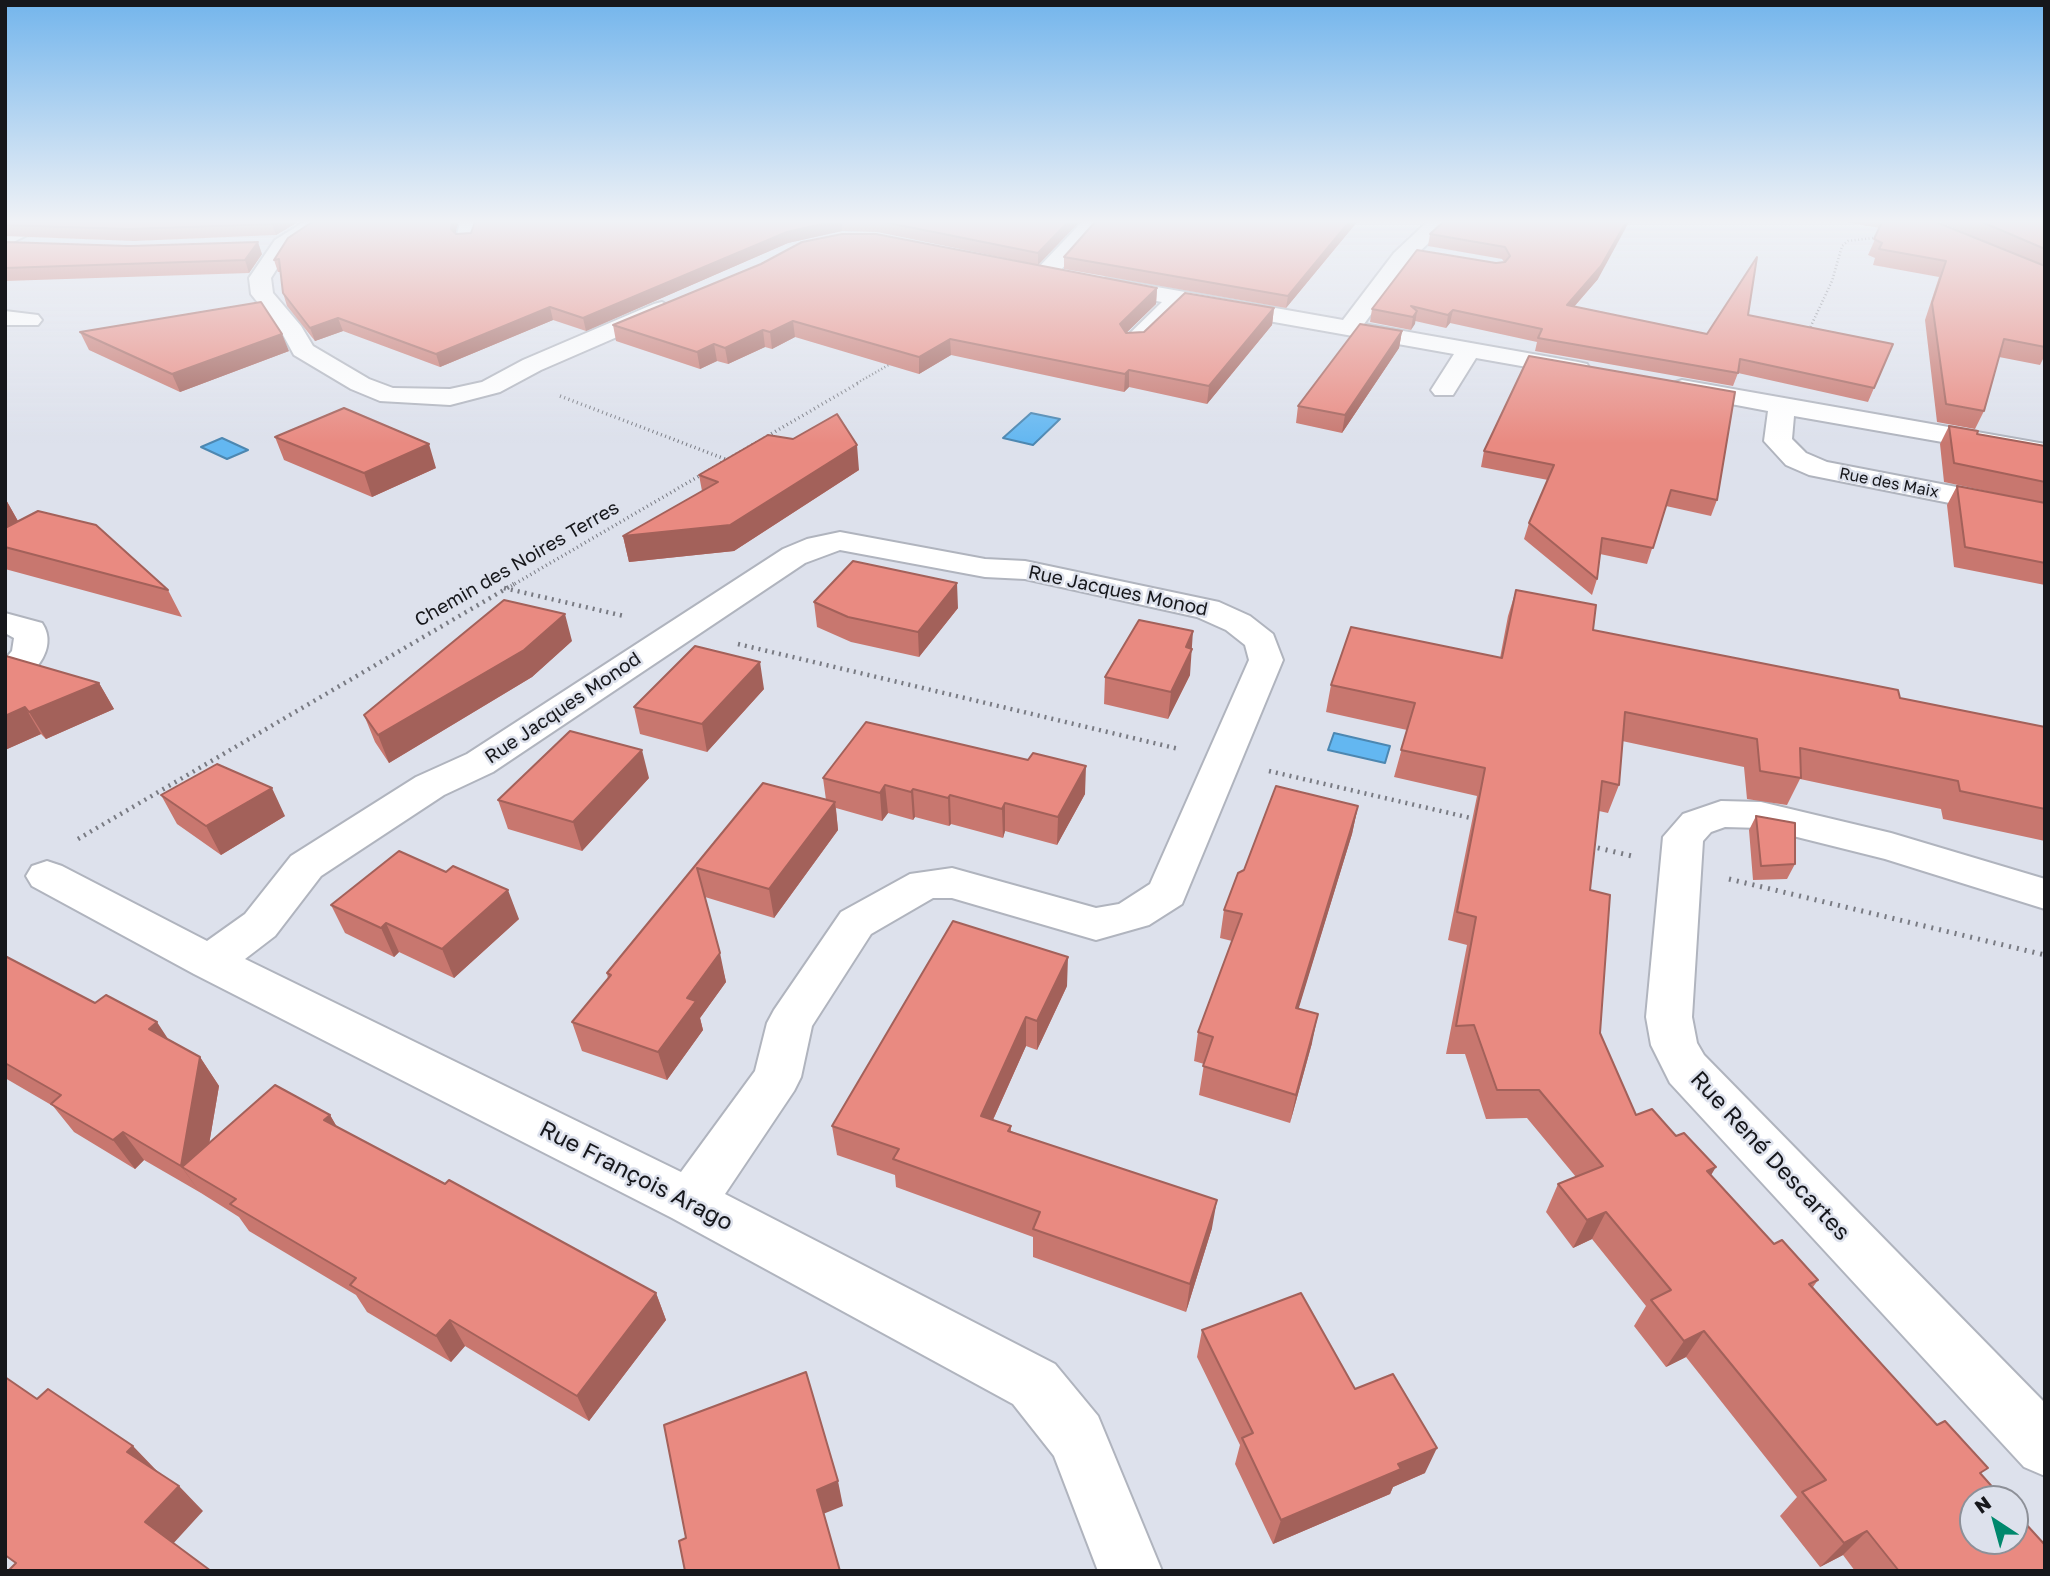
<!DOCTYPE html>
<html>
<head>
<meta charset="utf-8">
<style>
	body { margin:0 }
	#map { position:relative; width:2050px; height:1576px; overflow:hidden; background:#dde1ec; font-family:"Golos Text",sans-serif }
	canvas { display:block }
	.frame { position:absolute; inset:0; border:7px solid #16171b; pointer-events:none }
	.north { position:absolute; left:1959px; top:1485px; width:70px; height:70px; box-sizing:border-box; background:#dde1ec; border:2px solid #8d9098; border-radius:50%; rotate:324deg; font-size:19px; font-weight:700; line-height:28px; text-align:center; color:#16171b }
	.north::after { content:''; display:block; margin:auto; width:24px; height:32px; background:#00886d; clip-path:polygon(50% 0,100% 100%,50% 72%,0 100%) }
</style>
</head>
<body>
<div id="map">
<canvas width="2050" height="1576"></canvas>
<div class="frame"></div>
<div class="north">N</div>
</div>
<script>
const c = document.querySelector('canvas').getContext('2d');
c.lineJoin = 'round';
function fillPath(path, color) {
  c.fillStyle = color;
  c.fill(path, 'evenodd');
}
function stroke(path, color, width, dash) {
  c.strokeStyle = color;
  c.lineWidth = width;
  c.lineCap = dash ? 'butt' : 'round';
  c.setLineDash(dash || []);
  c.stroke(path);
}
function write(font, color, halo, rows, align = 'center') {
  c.font = font + ' "Golos Text",sans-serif';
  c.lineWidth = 5;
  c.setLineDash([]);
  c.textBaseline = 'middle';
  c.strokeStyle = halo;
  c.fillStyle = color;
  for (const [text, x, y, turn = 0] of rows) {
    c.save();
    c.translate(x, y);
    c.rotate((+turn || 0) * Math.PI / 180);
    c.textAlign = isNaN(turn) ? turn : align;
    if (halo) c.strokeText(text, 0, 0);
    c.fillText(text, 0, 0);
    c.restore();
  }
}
const water = new Path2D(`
	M1031 413 1060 419 1033 445 1003 438Z
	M222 438 248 450 227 459 201 447Z
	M1334 733 1390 746 1385 763 1328 750Z`);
const pathFar3 = new Path2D(`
	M1809 330 1832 281 1842 246 1848 241 1881 237
	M857 383 892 363`);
const pathFar2 = new Path2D(`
	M560 396 725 459
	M511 586 860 382`);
const pathFar1 = new Path2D(`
	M504 588 624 616
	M738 644 1179 749
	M1269 771 1475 819
	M78 839 514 584`);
const path = new Path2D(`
	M1590 846 1632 856
	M1729 879 2045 955`);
const minor = new Path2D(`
	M27 222H54L5 246V232Z
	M304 222H329L290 248 271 278 273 293 301 326 313 346 369 379 393 388 450 389 482 382 523 360 654 304 662 302 673 309 670 314 541 370 500 392 450 405 380 401 351 389 294 355 282 333 251 294 249 278 275 240Z
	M460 222H480L473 243H459L456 239Z
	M1082 222H1103L1053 279H1037L1034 274 1037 269Z
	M1427 222H1450L1409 262 1364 324 1578 362 1587 364 1590 369 1587 374 1578 376 1476 358 1453 395H1435L1431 390 1454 354 1184 306 1141 347H1125L1121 342 1162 302 1106 292 1095 285 1106 278 1343 320 1394 253Z
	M5 311 38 315 42 320 38 325H5Z
	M1682 380 2045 444V460L1794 416 1792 439 1806 453 1827 462 2045 504V522L1809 475 1786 465 1764 441 1768 411 1673 393 1669 388 1673 383Z
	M840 532 985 559 1025 561 1219 602 1250 616 1273 634 1283 660 1182 904 1149 925 1096 940 952 898H933L871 934 812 1026 801 1077 794 1091 725 1194 1055 1364 1098 1416 1162 1571H1098L1054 1456 1013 1404 672 1218 194 974 32 886 26 876 32 866 47 861 62 866 207 941 245 914 291 856 416 777 467 754 783 549 807 539ZM840 550 985 577 1025 579 1197 617 1226 630 1245 645 1249 660 1150 884 1119 904 1096 908 952 868 910 874 841 912 774 1010 767 1023 755 1071 681 1172 245 959 275 936 321 876 444 795 493 772 805 563Z
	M5 613 42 623C60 649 31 681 5 687V659L12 651 14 638 5 633Z
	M1721 801 1761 802 1891 833 2045 879V909L1885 859 1761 828 1725 827 1711 832 1703 841 1692 1017 1697 1043 1704 1055 2045 1403V1476L2024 1467 1670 1083 1651 1045 1646 1017 1663 837 1683 814Z`);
const wall = new Path2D(`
	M5 222H298L276 235 134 241 5 236Z
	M312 222H458L455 233H471L475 222H1079L1038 265 877 232 842 231 788 243 586 331 553 320 440 367 343 331 315 341 287 306 283 293 281 272H278L274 260Z
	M1357 222 1286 308 1064 269V257Z
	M1443 222 1598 279 1574 307 1707 334 1748 315 1893 344 1868 402 1738 373 1733 386 1535 351 1537 342 1450 323 1446 328 1415 321 1411 330 1370 322 1372 309 1496 263 1504 262 1502 259 1428 246 1430 234Z
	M1845 222H1936L1994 246 1940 222H2045V355L2040 365 1999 357 1984 411 1975 429 1937 422 1925 320 1939 277 1873 265 1875 258 1868 255 1880 228Z
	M5 242 262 254 249 273 5 281Z
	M1157 288 1156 304 1126 333 1144 332 1274 308 1272 325 1207 404 1129 387 1124 392 951 355 919 374 795 337 772 349 765 347 728 364 717 361 700 369 616 341 613 325Z
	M1402 331 1399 348 1342 433 1296 423 1298 406Z
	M80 332 289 351 180 392 89 350Z
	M1529 356 1717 500 1711 516 1666 506 1647 564 1600 554 1597 579 1592 595 1524 539 1529 523 1548 480 1481 467 1484 451Z
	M1949 426 1977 434 2045 446V585L1954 567 1947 505 1957 486 2042 503 1944 482 1940 444Z
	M275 437 436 468 372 497 284 460Z
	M859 470 734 551 629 562 623 536 702 491 699 475Z
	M5 498 18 521 168 590 182 617 5 569Z
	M1516 590 1593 630 1900 698 2045 727V841L1943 819 1941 809 1800 779 1787 805 1747 799 1744 767 1622 741 1619 785 1608 813 1599 811 1590 890 1600 1033 1636 1115 1711 1175 1774 1244 1818 1280 1813 1287 1982 1475 2045 1571H1855L1843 1555 1820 1567 1780 1516 1797 1497 1686 1357 1666 1367 1634 1326 1646 1306 1592 1239 1573 1248 1546 1212 1558 1184 1576 1177 1527 1118 1486 1119 1465 1054H1446L1467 945 1448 940 1477 796 1394 777 1407 730 1326 712 1331 685 1500 658 1508 616Z
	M814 602 958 608 919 657 851 642 817 627Z
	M572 641 532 677 389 763 375 742 364 715Z
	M5 656 99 683 114 709 46 739 41 734 5 750Z
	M1190 675 1168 719 1104 704 1105 677Z
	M764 689 707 752 640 734 634 707Z
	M649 778 582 851 508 829 498 800Z
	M823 778 1085 794 1057 845 1005 831 1003 838 951 824 949 826 915 817 913 820 888 813 882 821 836 808 838 830 774 918 705 897 726 982 700 1018 703 1030 667 1080 582 1051 572 1022 608 979 607 973 763 783 826 800Z
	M161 795 285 816 221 855 177 824Z
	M1358 806 1352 834 1298 1009 1312 1043 1290 1123 1199 1095 1204 1064 1194 1061 1198 1032 1232 941 1220 938 1224 910Z
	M1756 816 1795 864 1787 879 1753 880 1749 830Z
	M331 905 519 919 454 978 399 952 394 957 345 933Z
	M5 956 95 1003 168 1039 200 1057 219 1086 209 1144 330 1115 337 1127 656 1293 666 1320 589 1421 465 1346 451 1362 367 1312 356 1295 249 1231 239 1217 201 1193 144 1160 135 1169 74 1132 53 1106 5 1078Z
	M1067 986 1037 1050 1026 1046 993 1120 1011 1126V1131L1212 1228 1186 1312 1033 1257V1237L896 1187 895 1175 837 1155 832 1126Z
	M1202 1330 1355 1389 1425 1473 1393 1487 1390 1494 1273 1544 1235 1464 1240 1445 1197 1357Z`);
const shadedWall = new Path2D(`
	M274 222H298L276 235 272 224Z
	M452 222H458L454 241 451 229Z
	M830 222H842V231L788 243 586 331 583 318 787 232Z
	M1068 222H1079L1038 265V253Z
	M1349 222H1357L1286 308 1288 296Z
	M1626 222H1629L1598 279 1564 318 1567 305Z
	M258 242 262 254 249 273 245 260Z
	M1157 288 1156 304 1119 340 1120 324Z
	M550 307 553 320 440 367 436 354Z
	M1274 308 1272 325 1207 404 1209 386Z
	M1453 310 1450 323 1446 328 1448 315Z
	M1417 311 1415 324 1411 330 1413 317Z
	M338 318 343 331 315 341 310 328Z
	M793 321 795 337 772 349 770 332Z
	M763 330 765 347 728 364 725 348Z
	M1402 331 1399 348 1342 433 1345 415Z
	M282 334 289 351 180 392 172 374Z
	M950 339 951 355 919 374V357Z
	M714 344 717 361 700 369 697 352Z
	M1129 370V387L1124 392 1125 374Z
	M429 444 436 468 372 497 364 473Z
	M857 445 859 470 734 551 629 562 623 536Z
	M5 498 19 523 5 531Z
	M957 583 958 608 919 657 918 632Z
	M565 614 572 641 532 677 389 763 378 735Z
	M1193 631 1190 675 1168 719 1171 692 1186 647Z
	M760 662 764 689 707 752 702 724Z
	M99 683 114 709 46 739 29 712Z
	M25 707 41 734 5 750V716Z
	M642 750 649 778 582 851 573 822Z
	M1086 766 1085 794 1057 845 1058 817Z
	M885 785 888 813 882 821 880 793Z
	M272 788 285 816 221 855 206 826Z
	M913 789 915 817 913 820 911 792Z
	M950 795 951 824 949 826 948 798Z
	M835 802 838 830 774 918 769 889Z
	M1005 803V831L1003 838 1002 809Z
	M1358 806 1352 834 1290 1037 1296 1008Z
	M508 890 519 919 454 978 442 949Z
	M386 923 399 952 394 957 381 928Z
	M720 953 726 982 700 1018 703 1030 667 1080 658 1052 687 998Z
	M1068 957 1067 986 1037 1050V1021Z
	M1318 1014 1312 1043 1290 1123 1296 1095Z
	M1026 1017V1046L982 1144 981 1116Z
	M157 1022 176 1051 149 1029Z
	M200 1057 219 1086 203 1180 182 1167 201 1194 181 1166Z
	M330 1115 346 1143 324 1120Z
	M123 1132 144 1160 135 1169 113 1140Z
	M1716 1167 1699 1195 1707 1171Z
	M1217 1200 1212 1228 1186 1312 1190 1284Z
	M1606 1212 1592 1239 1573 1248 1587 1220Z
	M656 1293 666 1320 589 1421 577 1396Z
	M450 1320 465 1346 451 1362 436 1336Z
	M1704 1331 1686 1357 1666 1367 1684 1341Z
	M133 1446 158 1472 152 1478 127 1452Z
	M1437 1448 1425 1473 1393 1487 1390 1494 1273 1544 1281 1520 1398 1464Z
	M838 1481 843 1506 823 1514 817 1490Z
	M179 1486 203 1511 171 1546 145 1522Z
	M1867 1531 1843 1555 1820 1567 1844 1543Z`);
const building = new Path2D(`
	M5 222H274L272 224 129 229 5 225Z
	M312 222H452L451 229 456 234 471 233 475 222H830L787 232 583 318 550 307 436 354 338 318 310 328 283 293 279 259 274 260 288 238Z
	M884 222H1068L1038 253Z
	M1095 222H1349L1288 296 1064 257Z
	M1443 222H1626L1601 266 1567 305 1707 334 1757 257 1748 315 1893 344 1874 388 1740 359 1738 373 1538 338 1542 329 1453 310 1448 315 1411 306 1417 311 1413 317 1372 309 1417 250 1496 263 1505 262 1510 256 1505 247 1430 234Z
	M1882 222H1936L2045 266V347L2004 339 1984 411 1946 404 1932 303 1946 261 1879 249 1882 243 1874 239Z
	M1982 222H2045V249Z
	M842 234H876L1157 288 1120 324 1126 333 1144 332 1185 293 1274 308 1209 386 1129 370 1125 374 950 339 919 357 793 321 770 332 763 330 725 348 714 344 697 352 613 325 761 264 802 242Z
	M5 242 129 246 258 242 245 260 5 268Z
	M261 302 282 334 172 374 80 332Z
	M1360 324 1402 331 1345 415 1298 406Z
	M1529 356 1735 392 1717 500 1671 490 1653 548 1602 538 1597 579 1529 523 1554 465 1484 451Z
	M344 408 429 444 364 473 275 437Z
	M837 414 857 445 730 525 623 536 718 482 699 475 768 435 793 439Z
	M1949 426 1978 431 1977 434 2045 446V482L1954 463Z
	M1957 486 2045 503V563L1965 547Z
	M38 511 96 525 168 590 5 547V528Z
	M853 561 957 583 918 632 848 617 814 602Z
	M1516 590 1596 605 1593 630 1898 690 1900 698 2045 727V809L1960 791 1958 781 1800 748 1801 778 1760 771 1757 739 1625 712 1619 785 1602 781 1590 890 1610 895 1600 1033 1636 1115 1652 1109 1676 1136 1684 1133 1716 1167 1707 1171 1774 1244 1782 1240 1818 1280 1809 1284 1886 1369 1937 1425 1945 1421 1988 1468 1980 1473 2003 1499H1973V1541H2015V1512L2045 1545V1571H1899L1867 1531 1844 1543 1802 1492 1826 1480 1704 1331 1684 1341 1651 1300 1671 1290 1606 1212 1587 1220 1558 1184 1603 1166 1539 1090H1497L1474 1025 1456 1026 1476 917 1457 912 1485 768 1401 750 1415 703 1331 685 1351 627 1502 658Z
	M504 600 565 614 524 650 378 735 364 715Z
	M1139 620 1193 631 1186 647 1192 649 1171 692 1105 677Z
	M695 646 760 662 702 724 634 707Z
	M5 656H6L99 683 29 712 25 707 5 716Z
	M866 722 1028 760 1033 753 1086 766 1058 817 1005 803 1002 809 950 795 948 798 913 789 911 792 885 785 880 793 823 778Z
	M570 731 642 750 573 822 498 800Z
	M217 764 272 788 206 826 161 795Z
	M763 783 835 802 769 889 697 868 720 953 687 998 696 1001 658 1052 572 1022 611 975 607 973Z
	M1276 786 1358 806 1296 1008 1318 1014 1296 1095 1203 1066 1213 1037 1198 1032 1242 914 1224 910 1238 873 1244 870Z
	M1756 816 1795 823V864L1761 866Z
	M399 851 446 872 453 866 508 890 442 949 386 923 381 928 331 905Z
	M953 921 1068 957 1037 1021 1026 1017 981 1116 1011 1126 1008 1131 1217 1200 1190 1284 1033 1229 1040 1212 893 1159 899 1149 832 1126Z
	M5 956 95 1003 106 995 157 1022 149 1029 200 1057 181 1166 123 1132 113 1140 51 1104 61 1095 5 1063Z
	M275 1085 330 1115 324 1120 445 1184 449 1180 656 1293 577 1396 450 1320 436 1336 350 1285 356 1278 230 1204 236 1199 182 1167Z
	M1301 1293 1355 1389 1393 1374 1437 1448 1398 1464 1401 1469 1281 1520 1242 1438 1253 1433 1202 1330Z
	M806 1372 838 1481 817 1490 840 1571H685L679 1541 686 1538 664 1425Z
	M5 1377 37 1399 48 1389 133 1446 127 1452 179 1486 145 1522 211 1571H8L16 1563 5 1555Z`);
const farStreetnames = [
	["Rue des Maix",1889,483,11]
];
const streetNames = [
	["Chemin des Noires Terres",517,564,-30],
	["Rue Jacques Monod",1118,591,12],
	["Rue Jacques Monod",563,708,-34]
];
const nearStreetnames = [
	["Rue René Descartes",1770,1156,47],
	["Rue François Arago",636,1176,27]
];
fillPath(water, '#63b7f1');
stroke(water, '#4c87b1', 2);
stroke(minor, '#b0b4be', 4);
stroke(pathFar3, '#797b83', 2.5, [1, 2.5]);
stroke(pathFar2, '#797b83', 3.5, [1, 3.5]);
stroke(pathFar1, '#797b83', 4.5, [2, 5]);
stroke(path, '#797b83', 5, [2, 6]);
fillPath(minor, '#fff');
fillPath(wall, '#c8776f');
fillPath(shadedWall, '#a3615a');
fillPath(building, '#e98a81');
stroke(building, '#a3615a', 2);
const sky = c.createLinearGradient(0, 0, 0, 443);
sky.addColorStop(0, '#73b5ec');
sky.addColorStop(0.5, '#f0f2f6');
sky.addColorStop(1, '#f0f2f600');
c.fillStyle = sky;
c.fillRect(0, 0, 2050, 443);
write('16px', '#16171b', '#dde1ec', farStreetnames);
write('19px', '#16171b', '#dde1ec', streetNames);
write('23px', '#16171b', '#dde1ec', nearStreetnames);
</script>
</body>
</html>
